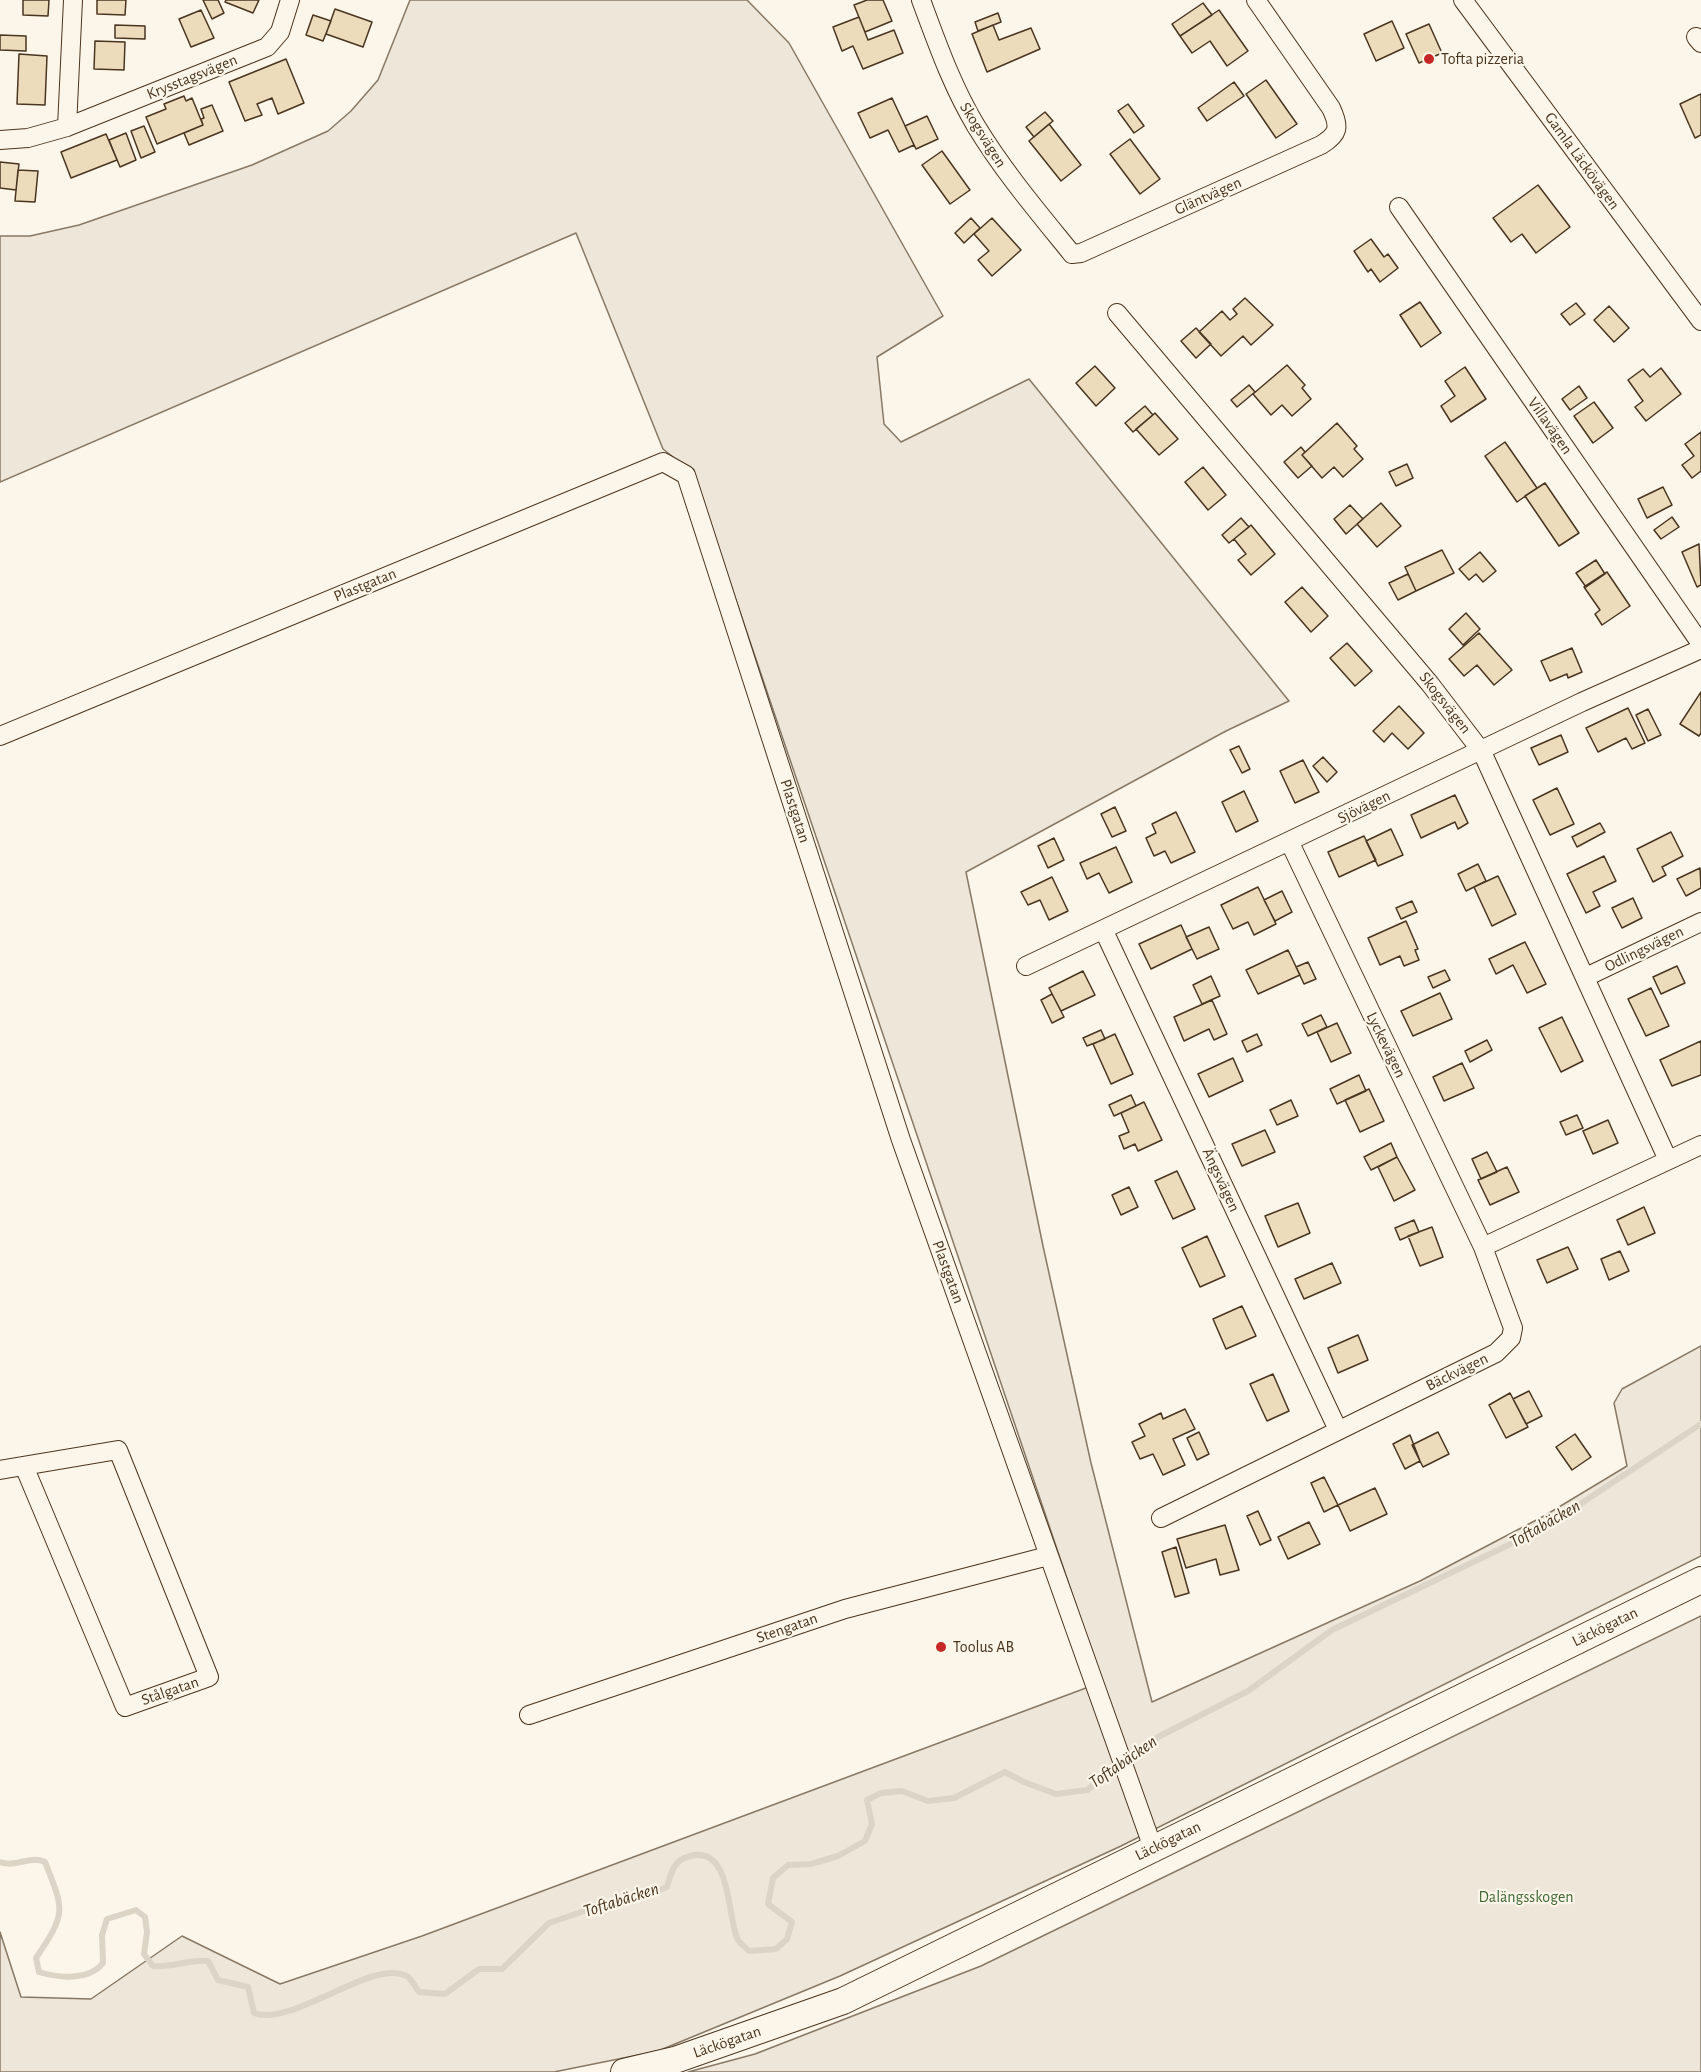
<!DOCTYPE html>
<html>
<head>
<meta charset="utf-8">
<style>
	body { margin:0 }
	canvas { display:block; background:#fbf6e9 }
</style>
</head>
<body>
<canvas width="1701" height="2072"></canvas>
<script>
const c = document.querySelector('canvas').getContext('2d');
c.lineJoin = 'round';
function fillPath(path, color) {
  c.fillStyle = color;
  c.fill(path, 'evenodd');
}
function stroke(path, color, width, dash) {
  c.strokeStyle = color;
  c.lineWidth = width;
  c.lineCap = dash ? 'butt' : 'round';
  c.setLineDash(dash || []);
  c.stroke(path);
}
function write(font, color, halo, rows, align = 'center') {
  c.font = font + ' "Alegreya Sans",sans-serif';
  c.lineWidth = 4.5;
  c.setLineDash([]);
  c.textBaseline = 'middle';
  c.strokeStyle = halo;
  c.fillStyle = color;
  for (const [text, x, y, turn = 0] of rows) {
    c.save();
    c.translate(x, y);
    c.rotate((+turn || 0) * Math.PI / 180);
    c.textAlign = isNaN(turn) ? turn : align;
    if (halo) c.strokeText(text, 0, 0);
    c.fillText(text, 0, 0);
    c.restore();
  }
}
const green = new Path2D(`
	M410 0H747L789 43 943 316 877 357 884 424 901 442 1029 379 1289 701 1226 731 966 872 1043 1246 1091 1463 1152 1702 1420 1581 1544 1516 1627 1466 1614 1403 1622 1389 1701 1346V1556L1121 1846 840 1976 658 2051 554 2072H0V1932L21 1997 91 1999 182 1936 280 1984 422 1936 1102 1682 693 473 663 449 576 233 0 482V236H30L79 225 252 165 328 131 351 111 378 80Z
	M1701 1616V2072H688L755 2054 981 1966Z`);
const stream = new Path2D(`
	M0 1862C16 1868 29 1855 45 1862 65 1912 66 1913 36 1958L39 1972C59 1978 89 1981 103 1963L102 1935 107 1919 136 1910 145 1917 147 1932 144 1954 153 1966C172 1968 189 1959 208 1961L218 1980 248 1987 254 2013C293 2028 376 1955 408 1977 412 1980 416 1988 419 1992L445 1994 479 1969H502L549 1923 620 1899 650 1894 667 1887C671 1872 674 1860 690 1856 731 1845 727 1913 737 1938 739 1943 745 1947 749 1951L776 1949 787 1939 792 1922 768 1904 773 1878 788 1865 811 1864 838 1856 865 1841 872 1824 867 1800 881 1793 902 1791 928 1801 954 1798 1005 1772 1024 1782 1056 1794 1087 1790 1158 1737 1248 1691 1332 1630 1544 1528 1701 1424`);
const building = new Path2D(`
	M23 0H49L48 16 23 15Z
	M97 0H126L125 15 97 14Z
	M203 0H218L224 13 212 19Z
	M226 0H259L253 13 225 2Z
	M867 0H883L892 21 865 32 854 5Z
	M1203 3 1212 15 1180 36 1172 24Z
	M335 9 372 22 363 47 326 34Z
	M201 10 214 38 191 47 179 19Z
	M1219 10 1248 51 1227 66 1210 41 1192 53 1180 36Z
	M998 13 1001 22 978 31 975 22Z
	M313 15 331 21 323 41 306 35Z
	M859 17 868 40 894 30 903 53 863 69 853 46 842 51 833 27Z
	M1392 21 1404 48 1376 61 1364 34Z
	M1429 24 1442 53 1419 63 1406 34Z
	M115 25 145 26V39L115 38Z
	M993 25 999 40 1031 28 1040 49 987 72 972 34Z
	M0 35 26 36V51L0 50Z
	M95 41 125 42 124 70 94 69Z
	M19 54 47 56 45 105 17 104Z
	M286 59 304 103 278 114 272 98 257 104 262 115 245 121 229 82Z
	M1266 80 1297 124 1276 138 1246 94Z
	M1234 82 1244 96 1207 121 1198 108Z
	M1701 94V135L1695 138 1680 104Z
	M184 96 186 101 192 98 203 125 157 144 146 117 166 109 164 104Z
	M892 98 914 145 899 152 888 130 870 138 858 113Z
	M1128 104 1144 126 1134 133 1118 111Z
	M212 105 223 131 189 145 184 133 203 125 201 119 204 118 201 109Z
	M1045 112 1053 121 1034 137 1026 127Z
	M927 116 938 139 916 149 905 126Z
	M1049 124 1081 165 1061 181 1029 141Z
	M144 126 155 152 141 158 131 131Z
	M126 133 136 160 120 167 109 140Z
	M106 134 117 160 71 178 61 152Z
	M1130 139 1160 179 1140 194 1110 154Z
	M942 151 970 190 950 204 922 165Z
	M0 162 19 164 16 190 0 188Z
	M18 170 38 171 35 202 15 201Z
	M1538 185 1570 227 1536 253 1522 234 1511 242 1493 218Z
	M971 218 980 228 964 243 955 233Z
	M992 218 1021 250 992 276 978 260 989 251 974 234Z
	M1371 239 1384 257 1388 254 1398 268 1380 282 1371 269 1368 272 1354 251Z
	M1245 298 1273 325 1251 345 1243 336 1221 356 1199 332 1222 311 1230 320 1237 314 1233 309Z
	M1420 302 1441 333 1421 347 1400 315Z
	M1576 303 1585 314 1570 325 1561 314Z
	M1609 306 1629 328 1614 342 1594 320Z
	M1196 328 1211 344 1196 358 1181 341Z
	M1287 365 1305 385 1302 388 1311 399 1292 416 1282 405 1271 415 1253 394Z
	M1095 366 1115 388 1096 406 1076 383Z
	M1465 367 1486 399 1451 422 1441 406 1455 396 1445 381Z
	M1661 368 1681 394 1646 421 1635 407 1643 401 1628 380 1643 369 1650 377Z
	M1249 385 1255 392 1237 407 1231 400Z
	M1579 386 1587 398 1570 410 1562 399Z
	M1594 402 1613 428 1593 443 1574 416Z
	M1145 406 1153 415 1133 432 1125 423Z
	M1155 413 1178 439 1159 455 1136 429Z
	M1337 423 1357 446 1354 449 1363 459 1343 477 1334 467 1322 478 1302 455Z
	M1701 432V471L1692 478 1682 465 1694 456 1685 444Z
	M1505 442 1537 488 1517 502 1485 456Z
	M1301 447 1305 452 1302 455 1312 466 1298 478 1284 462Z
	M1407 464 1413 478 1396 486 1389 472Z
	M1203 467 1226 495 1208 510 1185 482Z
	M1545 483 1579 533 1559 546 1525 496Z
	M1663 487 1672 505 1647 518 1638 499Z
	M1381 503 1401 526 1377 547 1357 524Z
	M1350 505 1363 519 1346 534 1334 519Z
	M1672 517 1679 527 1661 539 1654 530Z
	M1241 518 1249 527 1229 543 1222 535Z
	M1251 525 1275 554 1251 575 1238 560 1246 554 1234 539Z
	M1699 544 1701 585 1697 587 1682 552Z
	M1442 550 1454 573 1416 591 1405 567Z
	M1480 552 1496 571 1483 582 1476 574 1469 580 1459 569Z
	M1596 560 1605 574 1586 587 1576 573Z
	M1607 572 1630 606 1602 625 1595 614 1600 610 1584 587Z
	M1408 574 1416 591 1398 600 1389 583Z
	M1302 587 1328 616 1311 632 1285 602Z
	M1466 613 1480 629 1463 645 1449 629Z
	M1479 633 1512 670 1494 685 1477 665 1464 676 1449 659Z
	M1347 643 1372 671 1355 686 1330 658Z
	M1572 648 1582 672 1568 678 1567 674 1550 681 1541 661Z
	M1701 692V733L1699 736 1680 724Z
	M1399 706 1424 733 1408 749 1392 733 1384 742 1373 731Z
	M1628 708 1645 743 1632 749 1626 738 1598 752 1586 728Z
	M1648 709 1661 735 1648 741 1636 715Z
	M1561 735 1568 752 1539 765 1531 748Z
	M1239 746 1250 769 1242 773 1230 750Z
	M1323 757 1337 772 1327 782 1313 766Z
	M1303 760 1319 792 1295 803 1280 771Z
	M1557 788 1574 824 1550 835 1533 800Z
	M1244 791 1258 821 1236 832 1222 802Z
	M1455 795 1468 823 1458 829 1455 822 1421 838 1411 815Z
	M1115 807 1126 831 1112 837 1101 814Z
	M1176 812 1195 852 1171 863 1165 851 1154 856 1146 838 1156 833 1152 824Z
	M1600 823 1605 832 1577 847 1572 837Z
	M1391 829 1403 855 1378 866 1366 841Z
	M1671 832 1683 856 1662 867 1666 875 1653 882 1637 849Z
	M1364 836 1376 860 1339 877 1328 852Z
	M1054 838 1064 860 1048 868 1038 846Z
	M1116 847 1132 882 1109 893 1099 873 1087 879 1080 863Z
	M1604 856 1616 881 1593 892 1600 906 1586 913 1567 874Z
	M1478 864 1486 881 1466 891 1458 874Z
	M1700 868 1701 888 1686 896 1677 879Z
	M1498 876 1516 914 1492 926 1474 887Z
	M1052 877 1068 911 1049 920 1040 900 1028 905 1021 892Z
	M1258 887 1276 924 1254 935 1248 922 1233 929 1221 905Z
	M1282 891 1292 912 1275 921 1264 900Z
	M1633 898 1642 918 1622 928 1612 908Z
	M1412 901 1417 912 1401 919 1396 908Z
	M1406 921 1418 949 1415 950 1419 960 1404 966 1400 956 1380 965 1368 938Z
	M1181 925 1192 949 1151 969 1139 944Z
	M1209 927 1219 949 1197 959 1186 937Z
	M1525 942 1546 984 1527 993 1513 965 1496 974 1489 959Z
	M1288 950 1300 975 1258 994 1246 970Z
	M1308 962 1316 979 1304 984 1296 967Z
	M1677 966 1685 983 1661 994 1653 977Z
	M1445 970 1450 980 1433 988 1428 977Z
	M1083 971 1095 995 1061 1011 1049 988Z
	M1211 976 1220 996 1202 1004 1193 985Z
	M1651 988 1669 1026 1646 1036 1628 999Z
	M1440 993 1452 1019 1413 1036 1401 1011Z
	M1052 994 1064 1017 1052 1023 1041 1000Z
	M1212 1000 1227 1034 1214 1040 1209 1029 1184 1041 1174 1017Z
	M1321 1015 1327 1027 1308 1036 1302 1024Z
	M1562 1017 1583 1061 1561 1072 1539 1028Z
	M1337 1023 1351 1053 1331 1062 1317 1032Z
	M1101 1030 1105 1039 1087 1046 1083 1038Z
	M1115 1034 1133 1074 1111 1084 1093 1044Z
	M1257 1034 1262 1045 1247 1052 1242 1041Z
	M1487 1040 1492 1050 1470 1062 1465 1051Z
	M1701 1041V1075L1672 1086 1660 1060Z
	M1233 1058 1243 1081 1209 1097 1198 1074Z
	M1462 1063 1474 1088 1444 1101 1433 1077Z
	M1359 1075 1366 1091 1337 1104 1330 1089Z
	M1369 1089 1384 1121 1360 1132 1345 1100Z
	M1131 1095 1136 1106 1114 1116 1109 1105Z
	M1291 1100 1298 1116 1277 1125 1270 1110Z
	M1144 1102 1162 1140 1138 1151 1135 1144 1124 1149 1119 1136 1129 1132 1121 1113Z
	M1577 1115 1583 1128 1566 1135 1560 1122Z
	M1608 1120 1618 1143 1593 1154 1583 1131Z
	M1265 1130 1275 1152 1242 1166 1232 1144Z
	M1391 1143 1397 1157 1371 1170 1364 1157Z
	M1487 1152 1497 1172 1481 1179 1472 1159Z
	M1397 1157 1415 1190 1394 1201 1378 1167Z
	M1507 1167 1519 1192 1490 1205 1478 1180Z
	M1177 1171 1195 1209 1173 1219 1155 1181Z
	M1129 1187 1138 1207 1121 1215 1112 1195Z
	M1298 1203 1310 1233 1278 1247 1265 1216Z
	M1644 1207 1655 1233 1628 1245 1617 1220Z
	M1414 1220 1419 1232 1400 1240 1395 1228Z
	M1432 1227 1443 1257 1420 1266 1408 1236Z
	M1207 1236 1225 1276 1200 1287 1182 1248Z
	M1568 1247 1578 1269 1547 1283 1537 1260Z
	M1620 1251 1629 1271 1609 1280 1601 1259Z
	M1332 1263 1341 1283 1304 1299 1295 1279Z
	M1242 1306 1256 1336 1226 1349 1213 1319Z
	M1358 1335 1368 1360 1338 1373 1328 1348Z
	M1273 1374 1289 1411 1267 1421 1250 1384Z
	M1529 1391 1542 1416 1526 1424 1513 1399Z
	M1510 1393 1528 1427 1506 1438 1489 1405Z
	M1185 1409 1195 1429 1173 1439 1185 1465 1163 1475 1153 1454 1140 1459 1132 1442 1145 1436 1139 1424 1161 1413 1163 1419Z
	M1199 1432 1209 1454 1197 1460 1187 1438Z
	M1438 1432 1449 1454 1423 1467 1412 1445Z
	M1575 1434 1591 1457 1572 1470 1556 1447Z
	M1410 1435 1420 1461 1405 1469 1393 1444Z
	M1324 1477 1338 1505 1324 1512 1311 1483Z
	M1375 1488 1387 1514 1350 1531 1338 1505Z
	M1258 1511 1271 1540 1260 1545 1247 1516Z
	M1309 1522 1320 1544 1288 1559 1278 1537Z
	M1225 1525 1239 1570 1220 1575 1216 1559 1186 1568 1177 1539Z
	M1176 1547 1189 1593 1175 1597 1162 1552Z`);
const street = new Path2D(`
	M921 0C937 43 952 86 976 126 1004 172 1038 212 1072 254L1081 253 1321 145C1339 134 1340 127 1331 108L1256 0
	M1463 0 1701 321
	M1696 37 1701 43
	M67 127 73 0
	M0 140 28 138 67 127 267 47 280 32 290 0
	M1399 207 1701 644
	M1117 313 1430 684 1482 752 1668 1160
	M0 736 663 462 686 475 901 1140 1153 1848
	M1290 843 1483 1247
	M1104 931 1338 1430
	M1026 966 1582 702 1701 649
	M1586 977 1701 922
	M0 1470 118 1450 209 1677 125 1707 24 1466
	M1161 1518 1496 1353 1511 1338 1513 1328 1483 1247 1701 1145
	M529 1715 845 1609 1048 1556`);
const secondary = new Path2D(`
	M624 2072 675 2060 843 2001 1701 1580`);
const markers = [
	[1429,59,6,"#c62828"],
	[941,1647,6,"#c62828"]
];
const poiNames = [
	["Tofta pizzeria",1441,59],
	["Toolus AB",953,1647]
];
const streetNames = [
	["Krysstagsvägen",192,77,-22],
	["Skogsvägen",983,135,58],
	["Gamla Läckövägen",1582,161,54],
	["Gläntvägen",1208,196,-24],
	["Villavägen",1550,426,55],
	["Plastgatan",365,585,-22],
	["Skogsvägen",1445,703,52],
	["Sjövägen",1364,807,-26],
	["Plastgatan",795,811,72],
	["Odlingsvägen",1644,949,-26],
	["Lyckevägen",1386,1045,64],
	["Ängsvägen",1221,1180,65],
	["Plastgatan",948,1272,70],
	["Bäckvägen",1457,1372,-26],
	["Läckögatan",1605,1627,-26],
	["Stengatan",787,1628,-19],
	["Stålgatan",170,1691,-19],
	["Läckögatan",1168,1841,-26],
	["Läckögatan",727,2042,-19]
];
const parkNames = [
	["Dalängsskogen",1526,1897]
];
const waterNames = [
	["Toftabäcken",1545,1524,-30],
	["Toftabäcken",1123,1762,-35],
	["Toftabäcken",621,1900,-18]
];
fillPath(green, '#ede6d9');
stroke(green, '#887966', 1.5);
stroke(stream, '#dcd4c6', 6);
fillPath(building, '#ecdcbc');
stroke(building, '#4a3520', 1.5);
stroke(street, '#4a3520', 20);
stroke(secondary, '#4a3520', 28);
stroke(street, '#fbf6e9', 18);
stroke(secondary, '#fbf6e9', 26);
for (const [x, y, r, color] of markers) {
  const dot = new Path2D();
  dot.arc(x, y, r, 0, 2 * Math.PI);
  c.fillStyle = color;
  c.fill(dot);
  stroke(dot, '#fbf6e9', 2);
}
write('16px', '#4a3520', '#fbf6e9', poiNames, 'left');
write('16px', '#4a3520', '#fbf6e9', streetNames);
write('16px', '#436837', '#fbf6e9', parkNames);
write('italic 18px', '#4a3520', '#fbf6e9', waterNames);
</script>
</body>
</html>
